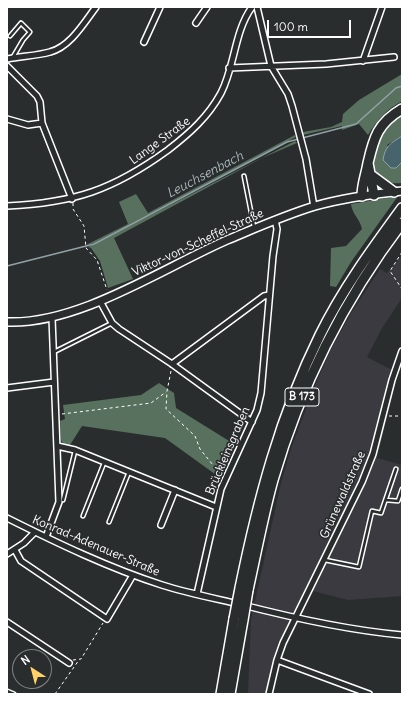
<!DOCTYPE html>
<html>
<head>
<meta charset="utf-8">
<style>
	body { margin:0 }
	#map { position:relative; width:409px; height:701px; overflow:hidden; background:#2a2d2e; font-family:Delius,sans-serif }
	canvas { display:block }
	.frame { position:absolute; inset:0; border:8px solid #fff; pointer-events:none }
	.north { position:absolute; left:12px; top:649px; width:40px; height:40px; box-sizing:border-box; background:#2a2d2e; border:1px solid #7f8182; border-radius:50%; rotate:324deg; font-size:11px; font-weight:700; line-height:16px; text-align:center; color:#fff }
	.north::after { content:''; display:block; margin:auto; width:14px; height:18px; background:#ffd166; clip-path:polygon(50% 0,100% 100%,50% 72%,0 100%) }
	.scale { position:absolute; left:267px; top:20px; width:84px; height:18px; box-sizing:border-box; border:2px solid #fff; border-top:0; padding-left:5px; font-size:12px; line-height:14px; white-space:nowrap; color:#fff; -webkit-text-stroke:3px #2a2d2e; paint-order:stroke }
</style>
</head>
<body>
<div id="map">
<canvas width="409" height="701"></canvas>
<div class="frame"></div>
<div class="north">N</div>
<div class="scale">100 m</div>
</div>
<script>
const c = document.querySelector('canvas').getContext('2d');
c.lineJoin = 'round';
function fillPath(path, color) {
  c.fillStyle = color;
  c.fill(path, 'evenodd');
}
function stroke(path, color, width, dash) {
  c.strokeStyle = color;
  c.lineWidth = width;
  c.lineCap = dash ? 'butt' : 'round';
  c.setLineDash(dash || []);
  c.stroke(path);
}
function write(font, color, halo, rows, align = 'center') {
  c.font = font + ' Delius,sans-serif';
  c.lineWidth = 3.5;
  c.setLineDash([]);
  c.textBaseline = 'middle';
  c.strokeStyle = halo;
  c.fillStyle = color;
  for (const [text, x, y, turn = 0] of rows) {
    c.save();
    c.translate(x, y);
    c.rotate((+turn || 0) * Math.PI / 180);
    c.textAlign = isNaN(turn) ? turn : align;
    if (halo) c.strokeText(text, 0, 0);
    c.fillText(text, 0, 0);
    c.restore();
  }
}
const built = new Path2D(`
	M402 255V298L382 328 367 357 398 373 377 458 402 465V596L348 600 313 591 279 663 270 694H248L251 619 281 483 292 446 314 388 331 349 351 313 380 269 387 273Z`);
const green = new Path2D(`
	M402 74V101C386 110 378 119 368 135L359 124 342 130V126L303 135V132L331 127 342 122 343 114 359 100Z
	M402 114V136L387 145 401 164 402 162V183C365 187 369 148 385 128 389 122 396 118 402 114Z
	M295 135 296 137 94 243 86 245 128 224 119 202 136 194 148 213Z
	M295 141 297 143 262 158 114 238 133 279 108 288 100 261 91 248 88 247Z
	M398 196 351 262 336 287 330 286 331 248 346 246 362 229C360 219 352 214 351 204Z
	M159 383 174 393 176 408 234 444 219 477 165 438 82 426 70 445 63 444 61 440 60 421 65 419 63 405 141 395Z`);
const water = new Path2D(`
	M402 136V162L396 168H391L383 160C385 146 391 143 402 136Z`);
const stream = new Path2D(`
	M7 266 94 244 287 142 356 124 396 88 402 86`);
const path = new Path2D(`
	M73 203V209L84 226 86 248 97 260 107 290
	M402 252 390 271 402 289
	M171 371 167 391 166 409 195 436 200 449 221 475
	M62 414 151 403 166 392
	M389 416H402
	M73 660 81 659 103 623
	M55 694 79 660`);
const lane = new Path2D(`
	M10 36 21 23 30 32 23 40 13 57
	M244 176 254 227
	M54 352 112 323
	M63 500 75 451
	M386 500 398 501 402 489
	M83 516 104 463
	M109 522 129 472
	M325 560 359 567 372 511 381 513 396 469
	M7 691 14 694`);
const street = new Path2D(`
	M257 7 271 66 288 94 292 106 306 159 314 207
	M196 23 207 7
	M144 42 160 7
	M7 59C21 56 36 56 50 52 70 47 84 23 96 7
	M363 61 382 7
	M7 66 37 96 40 102 42 123 72 199
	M229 68 326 64 394 57
	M7 119 28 125 42 123
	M7 206C74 203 113 190 168 150 190 133 208 117 221 93 235 66 234 32 252 7
	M100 301 112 323 119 329 172 364 252 422
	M172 364 264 296 269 295
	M7 388 54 382
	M57 446 75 450 216 507
	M7 518C57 543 109 568 162 585 187 593 213 598 239 604 293 618 346 630 402 635
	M161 525 175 490
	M46 537 59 502 52 318
	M15 550 21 561 107 619 133 575
	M7 554 24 543 35 532
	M197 594 221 489 257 410 261 393 273 256 277 229 275 220
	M7 622 69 663
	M277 660 369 694
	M269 694 277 660 283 643 362 482 373 454 392 380 402 351`);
const secondary = new Path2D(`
	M7 322C78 325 163 268 227 240 256 228 285 215 315 206 343 198 373 194 402 191`);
const highway = new Path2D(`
	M368 163 374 195
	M371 175 394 192
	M362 196C362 184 366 175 368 163 374 137 378 123 402 109
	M240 588C258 500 280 416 320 335 342 290 372 249 402 208
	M248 590C256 554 263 516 273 480 300 387 343 301 402 223
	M221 694 234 619
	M230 694 243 620`);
const highwayBridge = new Path2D(`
	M234 619 240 588
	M243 620 248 590`);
const shields = [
	[302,397,34]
];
const shieldNames = [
	["B 173",302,397]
];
const streetNames = [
	["Lange Straße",160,141,-36],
	["Viktor-von-Scheffel-Straße",198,243,-25],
	["Brückleinsgraben",228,451,-67],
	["Grünewaldstraße",343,495,-66],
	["Konrad-Adenauer-Straße",96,546,23]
];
const waterNames = [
	["Leuchsenbach",205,175,-28]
];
fillPath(built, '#3a3a40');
fillPath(green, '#58715e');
fillPath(water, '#47646c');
stroke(water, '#91a2a7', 1);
stroke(stream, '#91a2a7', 1.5);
stroke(lane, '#fff', 5.5);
stroke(street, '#fff', 8);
stroke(secondary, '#fff', 10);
stroke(highway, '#fff', 12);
stroke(path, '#fff', 1, [3, 3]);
stroke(lane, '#2a2d2e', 2.5);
stroke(street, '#2a2d2e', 5);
stroke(secondary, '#2a2d2e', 7);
stroke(highway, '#2a2d2e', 9);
stroke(highwayBridge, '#fff', 12, []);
stroke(highwayBridge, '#2a2d2e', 9);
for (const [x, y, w] of shields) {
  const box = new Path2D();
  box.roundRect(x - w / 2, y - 9, w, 18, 3);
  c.fillStyle = '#2a2d2e';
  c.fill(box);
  stroke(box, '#fff', 1);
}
write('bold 11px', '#fff', null, shieldNames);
write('12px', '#fff', '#2a2d2e', streetNames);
write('italic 13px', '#acb9bd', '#2a2d2e', waterNames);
</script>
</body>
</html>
